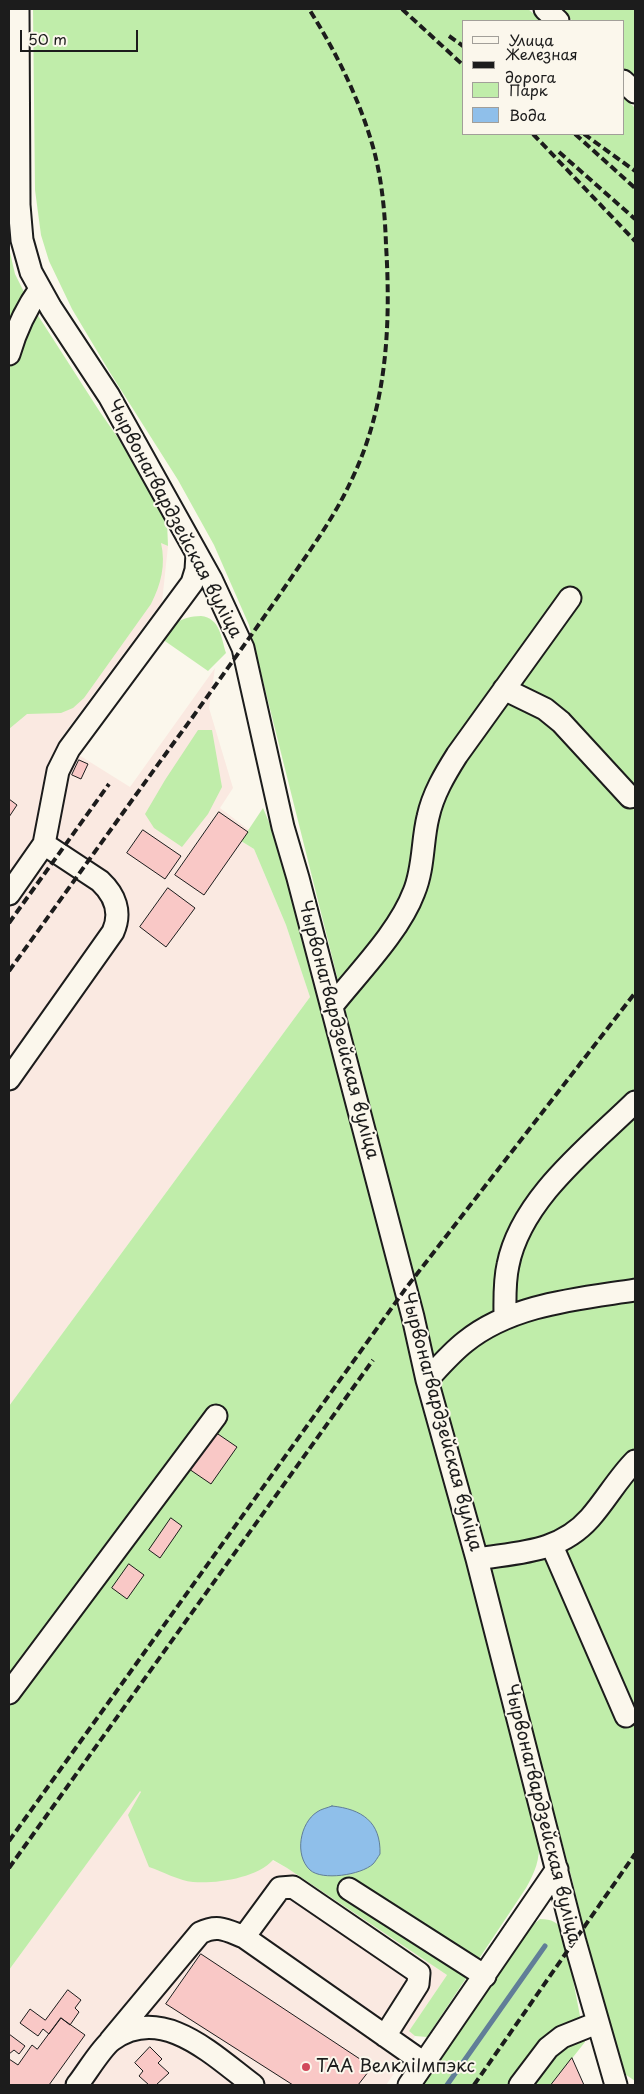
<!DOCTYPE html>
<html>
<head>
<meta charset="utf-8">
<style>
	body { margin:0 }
	#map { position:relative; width:644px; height:2094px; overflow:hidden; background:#fbf7ec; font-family:"Playpen Sans",sans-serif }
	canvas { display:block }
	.frame { position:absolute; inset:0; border:10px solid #1c1c1c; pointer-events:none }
	.legend { position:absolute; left:462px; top:20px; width:162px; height:115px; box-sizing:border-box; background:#fbf7ec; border:1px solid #a29f99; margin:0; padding:6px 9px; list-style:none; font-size:15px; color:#1c1c1c }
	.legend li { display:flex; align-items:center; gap:10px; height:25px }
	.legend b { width:25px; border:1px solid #a29f99 }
	.scale { position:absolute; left:20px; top:30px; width:118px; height:22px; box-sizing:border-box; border:2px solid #1c1c1c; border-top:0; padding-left:6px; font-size:15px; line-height:18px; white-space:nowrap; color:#1c1c1c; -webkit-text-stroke:4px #fbf7ec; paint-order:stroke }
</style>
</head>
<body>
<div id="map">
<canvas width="644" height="2094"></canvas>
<div class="frame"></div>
<ul class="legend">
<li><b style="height:6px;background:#fbf7ec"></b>Улица</li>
<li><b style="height:6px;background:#1c1c1c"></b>Железная дорога</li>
<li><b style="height:14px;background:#c0edaa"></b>Парк</li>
<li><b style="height:14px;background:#8fbfea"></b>Вода</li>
</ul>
<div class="scale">50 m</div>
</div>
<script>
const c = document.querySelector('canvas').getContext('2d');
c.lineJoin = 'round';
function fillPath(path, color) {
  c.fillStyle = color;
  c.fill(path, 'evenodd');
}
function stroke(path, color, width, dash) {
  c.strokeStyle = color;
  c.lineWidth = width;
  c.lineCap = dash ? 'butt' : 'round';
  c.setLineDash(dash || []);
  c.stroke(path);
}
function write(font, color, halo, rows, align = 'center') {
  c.font = font + ' "Playpen Sans",sans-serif';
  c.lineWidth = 4;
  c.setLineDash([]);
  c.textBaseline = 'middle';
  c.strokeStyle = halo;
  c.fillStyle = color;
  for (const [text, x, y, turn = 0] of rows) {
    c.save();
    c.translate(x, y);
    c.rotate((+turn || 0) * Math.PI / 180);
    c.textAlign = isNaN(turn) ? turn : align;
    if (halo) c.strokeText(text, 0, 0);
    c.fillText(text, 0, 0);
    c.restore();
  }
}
const built = new Path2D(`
	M9 464 168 546 162 602 58 742 130 787 215 668 209 708 233 788 220 808 249 830 241 841 254 849 286 925 310 997 9 1406Z
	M140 1790 287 1868 447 1975 409 2031 415 2036 404 2059 386 2085H9V1970Z`);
const green = new Path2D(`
	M33 9H528L542 21H463V134H623V96L635 108V2081L622 2072 612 2050 572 1879 449 1424 249 625 214 545 178 480 109 371 72 309 49 261 41 235 35 190Z
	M559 9H635V79L623 68V21H573Z
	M9 248 15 274 28 300 100 412 148 481 167 521 168 546 161 543C166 565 161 584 151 604L84 698 73 708 61 713 27 714 9 729Z
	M201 616C220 618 221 637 226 653L208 671 162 639C174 623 180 617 201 616Z
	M198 730H212L222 787 208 814 182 847 154 828 145 814 165 780Z
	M263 808 279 846 539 1841C540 1860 535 1872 526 1888L427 2037 415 2036 409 2031 447 1975 287 1868 273 1860C257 1878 216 1884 193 1882 179 1881 162 1871 149 1867L128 1815 141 1792 140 1791 9 1970V1406L310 997 286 925 254 849 241 841Z
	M540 1919C552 1919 558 1922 564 1933L585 2042 551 2085H423L528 1929Z`);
const water = new Path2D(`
	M332 1806C362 1809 381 1822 380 1854 378 1857 375 1862 373 1864 361 1875 322 1881 310 1870 294 1855 300 1823 317 1812 321 1809 327 1808 332 1806Z`);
const stream = new Path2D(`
	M447 2085 545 1946`);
const building = new Path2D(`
	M79 760 88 764 81 779 72 775Z
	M9 799 17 805 9 817Z
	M219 812 248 832 204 895 175 875Z
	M143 830 181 856 165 879 127 853Z
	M168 888 195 908 166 947 140 927Z
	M215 1432 237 1447 211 1484 189 1469Z
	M171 1518 182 1526 160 1558 149 1550Z
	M129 1564 144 1575 127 1599 112 1588Z
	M201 1954 372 2067 358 2085H293L166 2004Z
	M68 1990 81 2000 75 2008 79 2012 70 2025 61 2018 49 2034 43 2029 38 2036 20 2023 30 2009 45 2020Z
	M61 2018 85 2035 49 2085H9V2059L18 2065 32 2045 37 2049Z
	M9 2034 25 2046 19 2054 14 2050 9 2054Z
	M150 2047 162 2059 158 2063 169 2073 156 2085H149L139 2076 143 2071 135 2063Z
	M572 2058 584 2085H551Z`);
const minor = new Path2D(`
	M18 9 19 205 22 240 31 272 51 308 109 396 211 579 243 648 283 827 298 878 413 1317 427 1380 477 1559 575 1942 616 2085
	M545 9 558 21
	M623 81 635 92
	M9 354C16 330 25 310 40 289
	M504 689 545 709 561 722 630 797
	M9 894 44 844
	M332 1006C358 973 399 932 414 892 424 868 422 841 428 817 433 794 445 774 457 755L570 598
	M9 1079 113 932C122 912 115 895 100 881L44 844 58 771 69 749 192 583 196 570 197 554
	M505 1318C505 1301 504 1282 508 1265 521 1199 589 1147 635 1102
	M427 1380C439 1367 451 1353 465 1342 512 1304 578 1299 635 1290
	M552 1546 626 1716
	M477 1559C519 1552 559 1553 590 1518 606 1500 618 1478 635 1461
	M9 1693 216 1416
	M349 1889 485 1976
	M244 1937 280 1888 293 1887 419 1973 418 1984 385 2036
	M110 2041 200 1933C218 1924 226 1930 244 1937L424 2063
	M77 2085C86 2074 101 2048 112 2040 162 2003 214 2056 253 2085
	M409 2085 557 1869
	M520 2085 548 2048 562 2037 597 2023`);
const rail = new Path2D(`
	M402 9 463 65
	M449 36 463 46
	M533 134 635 241
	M575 134 635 188
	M584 134 635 171
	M559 152 635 219
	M9 923 109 784
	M9 971C70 887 130 802 192 718 224 673 256 629 287 584 310 550 334 518 351 481 387 407 391 326 386 245 385 213 382 179 373 147 359 98 336 52 309 9
	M9 1841 406 1288 635 993
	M9 1868 373 1360
	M474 2085 635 1854`);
const markers = [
	[306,2067,5,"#d1495b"]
];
const streetNames = [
	["Чырвонагвардзейская вуліца",174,519,62],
	["Чырвонагвардзейская вуліца",338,1030,75],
	["Чырвонагвардзейская вуліца",441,1422,75],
	["Чырвонагвардзейская вуліца",542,1814,76]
];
const poiNames = [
	["ТАА ВелкліІмпэкс",316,2067]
];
fillPath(built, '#fae9e1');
fillPath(green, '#c0edaa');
fillPath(water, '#8fbfea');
stroke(water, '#617e98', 1);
stroke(stream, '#617e98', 5);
fillPath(building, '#f9c8c6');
stroke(building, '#1c1c1c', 1);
stroke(minor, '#1c1c1c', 25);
stroke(minor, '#fbf7ec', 21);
stroke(rail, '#1c1c1c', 4, [8, 4]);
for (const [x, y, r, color] of markers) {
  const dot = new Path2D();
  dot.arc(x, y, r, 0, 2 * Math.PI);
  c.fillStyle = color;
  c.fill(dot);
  stroke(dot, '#fbf7ec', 2);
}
write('18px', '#1c1c1c', '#fbf7ec', streetNames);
write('18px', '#1c1c1c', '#fbf7ec', poiNames, 'left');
</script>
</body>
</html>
